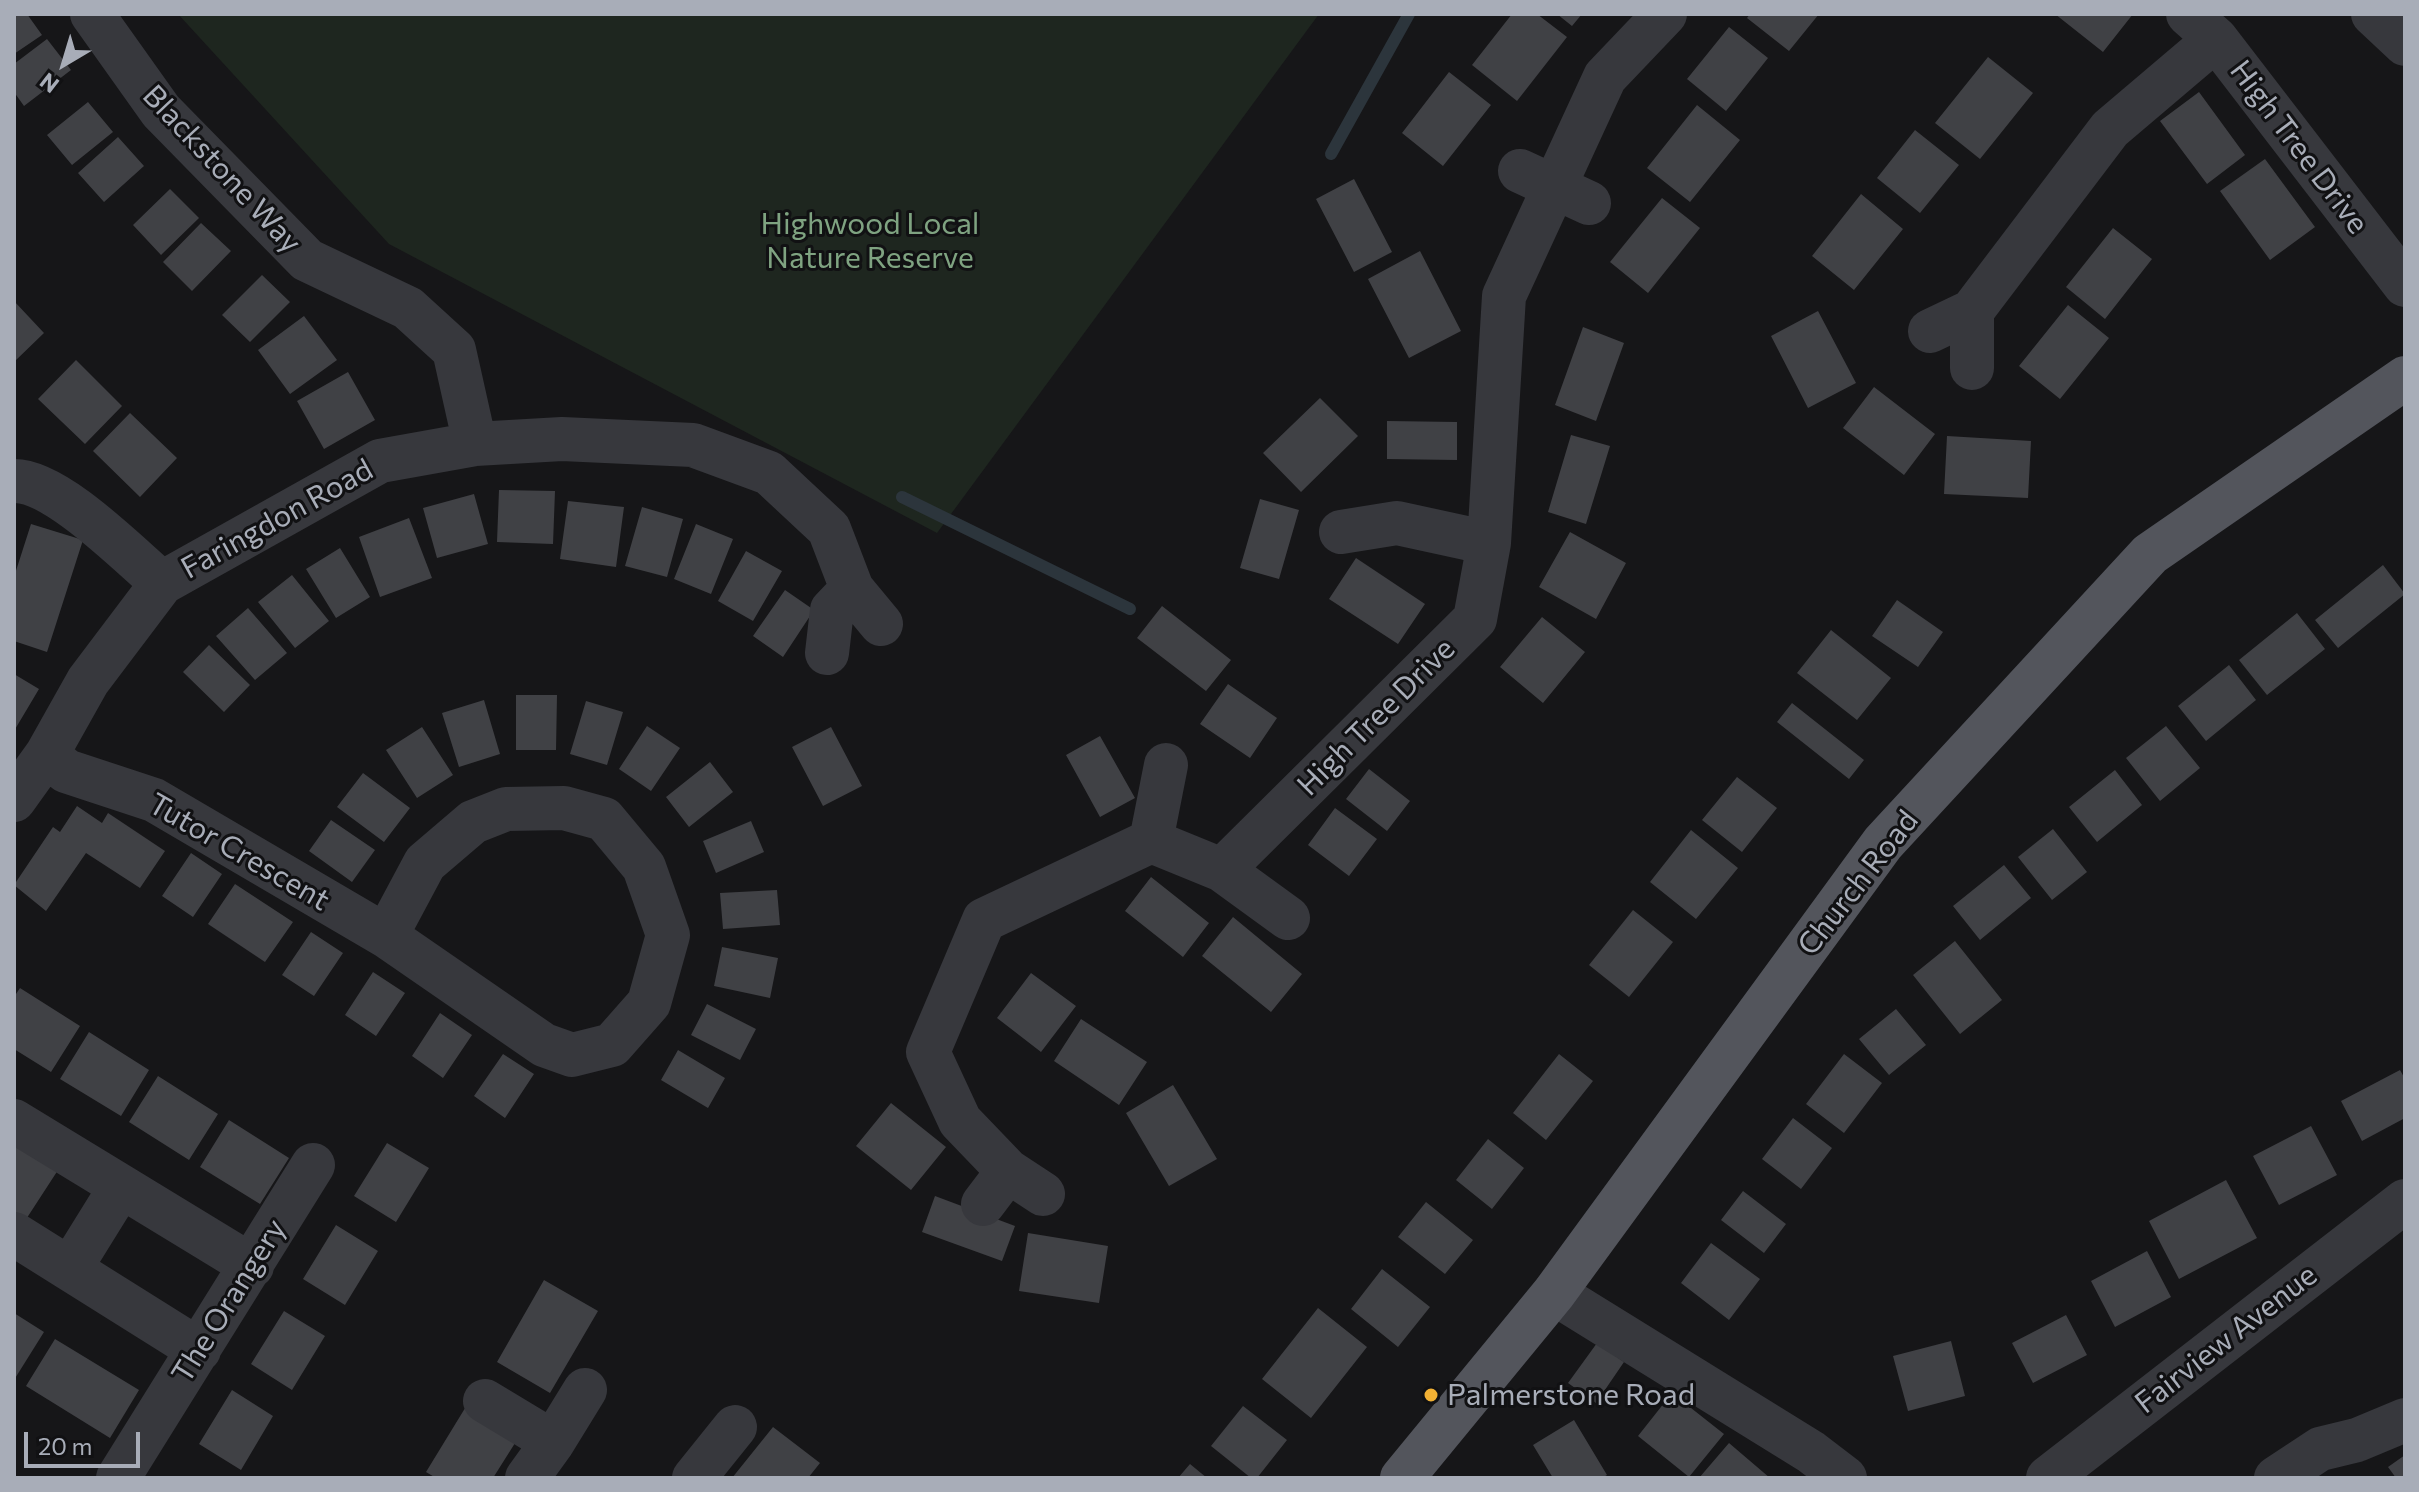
<!DOCTYPE html>
<html>
<head>
<meta charset="utf-8">
<style>
	body { margin:0 }
	#map { position:relative; width:2419px; height:1492px; overflow:hidden; background:#161618; font-family:Commissioner,sans-serif }
	canvas { display:block }
	.frame { position:absolute; inset:0; border:16px solid #a8adb8; pointer-events:none }
	.north { position:absolute; left:24px; top:24px; width:80px; height:80px; -webkit-text-stroke:6px #111113; paint-order:stroke; rotate:218deg; font-size:22px; font-weight:700; line-height:32px; text-align:center; color:#a8adb8 }
	.north::after { content:''; display:block; margin:auto; width:28px; height:36px; background:#a8adb8; clip-path:polygon(50% 0,100% 100%,50% 72%,0 100%) }
	.scale { position:absolute; left:24px; top:1432px; width:116px; height:36px; box-sizing:border-box; border:4px solid #a8adb8; border-top:0; padding-left:10px; font-size:24px; line-height:28px; white-space:nowrap; color:#a8adb8; -webkit-text-stroke:6px #111113; paint-order:stroke }
</style>
</head>
<body>
<div id="map">
<canvas width="2419" height="1492"></canvas>
<div class="frame"></div>
<div class="north">N</div>
<div class="scale">20 m</div>
</div>
<script>
const c = document.querySelector('canvas').getContext('2d');
c.lineJoin = 'round';
function fillPath(path, color) {
  c.fillStyle = color;
  c.fill(path, 'evenodd');
}
function stroke(path, color, width, dash) {
  c.strokeStyle = color;
  c.lineWidth = width;
  c.lineCap = dash ? 'butt' : 'round';
  c.setLineDash(dash || []);
  c.stroke(path);
}
function write(font, color, halo, rows, align = 'center') {
  c.font = font + ' Commissioner,sans-serif';
  c.lineWidth = 6;
  c.setLineDash([]);
  c.textBaseline = 'middle';
  c.strokeStyle = halo;
  c.fillStyle = color;
  for (const [text, x, y, turn = 0] of rows) {
    c.save();
    c.translate(x, y);
    c.rotate((+turn || 0) * Math.PI / 180);
    c.textAlign = isNaN(turn) ? turn : align;
    if (halo) c.strokeText(text, 0, 0);
    c.fillText(text, 0, 0);
    c.restore();
  }
}
const green = new Path2D(`
	M178 14H1319L937 533 389 244Z`);
const stream = new Path2D(`
	M1331 154 1409 14
	M902 497 1130 609`);
const building = new Path2D(`
	M14 14H27L42 35 14 54Z
	M1512 14H1537L1567 37 1517 101 1472 65Z
	M1557 14H1582L1572 26Z
	M1750 14H1819L1789 51 1747 18Z
	M2055 14H2133L2103 52Z
	M1729 27 1768 58 1726 111 1687 79Z
	M47 39 71 70 24 106 14 92V64Z
	M1988 57 2033 93 1980 159 1935 123Z
	M1449 72 1491 105 1443 166 1402 133Z
	M2199 92 2245 155 2207 184 2160 121Z
	M88 102 113 132 72 165 47 135Z
	M1697 105 1740 140 1690 202 1647 168Z
	M1915 130 1959 165 1920 213 1877 178Z
	M118 137 144 166 104 202 78 173Z
	M2265 159 2315 227 2270 260 2220 191Z
	M1354 179 1392 252 1354 272 1316 199Z
	M170 189 199 218 161 255 133 225Z
	M1861 194 1903 229 1854 290 1812 256Z
	M1662 198 1700 228 1648 293 1610 262Z
	M201 223 231 251 192 291 163 262Z
	M2113 228 2152 259 2105 319 2066 287Z
	M1420 251 1461 331 1409 358 1368 279Z
	M262 275 290 302 250 342 222 315Z
	M14 301 44 333 14 362Z
	M2068 305 2109 338 2060 399 2019 366Z
	M1818 311 1856 383 1808 408 1771 336Z
	M304 316 337 360 290 394 258 350Z
	M1583 327 1624 343 1596 421 1555 405Z
	M76 360 122 406 85 444 38 399Z
	M348 372 375 420 324 449 297 401Z
	M1874 387 1935 434 1904 475 1843 428Z
	M1320 398 1358 436 1301 492 1263 453Z
	M130 413 177 458 140 497 93 451Z
	M1387 421 1457 422V460L1387 459Z
	M1571 435 1610 446 1586 524 1548 512Z
	M1947 436 2031 441 2028 498 1944 494Z
	M499 490 555 491 553 544 497 542Z
	M474 494 488 544 437 558 423 508Z
	M1260 499 1299 510 1279 579 1240 568Z
	M568 501 624 507 616 567 560 559Z
	M642 507 683 519 667 577 625 566Z
	M409 518 432 578 380 597 359 537Z
	M31 524 83 540 47 652 14 641V577Z
	M696 524 733 539 711 594 674 579Z
	M1570 532 1626 563 1596 619 1539 587Z
	M340 548 370 597 336 618 306 569Z
	M746 551 782 571 753 621 718 601Z
	M1356 558 1425 604 1398 644 1329 599Z
	M2383 565 2405 594 2338 648 2315 620Z
	M292 575 329 621 295 648 258 602Z
	M785 590 814 610 783 657 753 636Z
	M1897 600 1943 632 1918 667 1872 636Z
	M1162 606 1231 660 1206 691 1137 638Z
	M248 608 287 653 255 680 216 636Z
	M2297 613 2325 649 2267 695 2239 660Z
	M1542 617 1585 652 1543 703 1500 667Z
	M1831 630 1891 678 1857 720 1797 673Z
	M209 645 250 685 224 712 183 672Z
	M2229 665 2256 700 2206 741 2178 706Z
	M14 674 39 689 14 731Z
	M1228 684 1277 718 1250 758 1200 724Z
	M516 695H557L556 750H516Z
	M484 700 500 754 459 767 442 713Z
	M586 701 623 712 607 765 570 754Z
	M1792 703 1864 760 1849 779 1777 722Z
	M647 726 680 748 651 791 619 769Z
	M2166 726 2200 768 2160 801 2126 758Z
	M422 727 453 775 417 798 386 750Z
	M831 727 862 786 823 806 792 747Z
	M1100 736 1135 798 1100 817 1066 755Z
	M710 762 733 792 689 827 666 797Z
	M1369 769 1410 801 1387 831 1346 799Z
	M2115 770 2142 805 2097 842 2069 807Z
	M363 773 410 808 384 842 337 807Z
	M1737 777 1777 808 1742 852 1702 820Z
	M77 806 102 823 108 813 165 851 140 888 86 853 46 911 14 885 53 827 60 832Z
	M1335 808 1377 839 1349 876 1308 845Z
	M331 820 375 850 352 882 309 851Z
	M751 821 764 852 716 873 703 841Z
	M2053 829 2087 872 2052 900 2018 857Z
	M1691 830 1738 868 1696 919 1650 882Z
	M191 853 222 874 193 917 162 896Z
	M2004 865 2031 898 1980 940 1953 906Z
	M1151 877 1209 923 1183 957 1125 911Z
	M235 884 293 922 265 962 208 924Z
	M777 890 780 925 723 929 720 893Z
	M1633 910 1673 942 1629 997 1589 965Z
	M1233 917 1302 974 1271 1012 1202 956Z
	M311 932 343 953 314 996 282 975Z
	M1955 941 2002 1000 1960 1034 1913 975Z
	M722 947 778 958 770 998 714 986Z
	M373 972 405 993 376 1036 345 1015Z
	M1031 973 1076 1006 1041 1052 997 1018Z
	M20 988 80 1026 51 1072 14 1049V997Z
	M707 1004 756 1029 740 1060 691 1035Z
	M1896 1009 1926 1045 1889 1075 1859 1039Z
	M440 1013 472 1035 443 1078 412 1056Z
	M1081 1019 1147 1062 1119 1105 1054 1061Z
	M89 1032 149 1070 121 1116 60 1079Z
	M678 1050 725 1078 708 1108 661 1080Z
	M503 1054 534 1074 505 1118 474 1096Z
	M1559 1054 1593 1081 1546 1140 1513 1113Z
	M1844 1054 1882 1083 1844 1133 1806 1104Z
	M2400 1070 2405 1079V1118L2362 1141 2341 1101Z
	M158 1076 218 1114 189 1160 129 1122Z
	M1173 1085 1217 1159 1169 1186 1126 1113Z
	M891 1103 946 1147 911 1190 856 1146Z
	M1793 1118 1832 1148 1801 1189 1762 1159Z
	M229 1120 289 1158 260 1204 200 1167Z
	M2311 1126 2337 1175 2279 1205 2253 1156Z
	M14 1138 60 1167 21 1227 14 1222Z
	M1488 1139 1524 1168 1492 1209 1456 1180Z
	M387 1143 429 1168 396 1222 354 1196Z
	M2226 1180 2257 1238 2179 1279 2149 1221Z
	M1743 1191 1786 1224 1764 1253 1721 1220Z
	M935 1196 1015 1226 1002 1261 922 1232Z
	M1426 1202 1473 1240 1445 1274 1398 1237Z
	M336 1225 378 1251 345 1305 303 1279Z
	M1028 1233 1108 1246 1099 1303 1019 1291Z
	M1711 1243 1760 1279 1729 1320 1681 1283Z
	M2147 1251 2171 1297 2115 1327 2091 1281Z
	M1382 1269 1430 1307 1398 1347 1351 1309Z
	M544 1280 598 1311 550 1393 497 1362Z
	M1318 1308 1367 1347 1311 1418 1262 1379Z
	M284 1311 325 1336 292 1390 251 1364Z
	M14 1313 44 1332 14 1380Z
	M2066 1315 2087 1355 2033 1383 2012 1343Z
	M55 1339 139 1390 110 1438 26 1386Z
	M1951 1341 1965 1396 1908 1411 1893 1356Z
	M1597 1343 1624 1362 1596 1403 1568 1383Z
	M232 1390 273 1416 241 1470 199 1444Z
	M1672 1393 1724 1434 1689 1477 1638 1436Z
	M470 1400 522 1432 493 1478H436L426 1472Z
	M1243 1406 1287 1440 1257 1478H1251L1211 1446Z
	M1574 1420 1607 1475 1602 1478H1553L1533 1445Z
	M773 1427 820 1463 808 1478H732Z
	M1729 1443 1770 1478H1699Z
	M2405 1455V1478H2396L2388 1467Z
	M1190 1464 1207 1478H1178Z`);
const minor = new Path2D(`
	M92 14 161 111 307 260 408 308 454 350 475 444
	M2188 14 2216 39 2405 285
	M2373 14 2405 44
	M1520 171 1589 203
	M1930 331 1972 311
	M1972 368V311L2110 129 2216 39
	M14 481C56 480 129 555 162 583
	M1341 532 1397 523 1489 543
	M852 589 881 624
	M47 754 66 771 154 800 386 936 425 863 473 822 506 809 564 808 604 819 644 867 668 935 649 1003 612 1045 572 1055 544 1045 386 936
	M14 800 47 754 88 681 162 583 380 461 475 444 562 439 693 445 769 473 829 529 852 589 832 610 827 653
	M1151 841 1166 765
	M1222 870 1288 918
	M14 1121 252 1266
	M1043 1194 1008 1171 960 1121 928 1052 984 920 1151 841 1222 870 1475 619 1489 543 1504 296 1605 77 1665 14
	M983 1204 1008 1171
	M14 1234 199 1350
	M71 1267 120 1188
	M1554 1293 1811 1452 1845 1478
	M485 1401 553 1442 527 1478
	M553 1442 585 1390
	M118 1478 313 1165
	M694 1478 735 1427
	M2048 1478 2405 1201
	M2276 1478 2320 1449 2357 1440 2405 1420`);
const major = new Path2D(`
	M1402 1478 1554 1293 1883 843 2150 554 2405 378`);
const markers = [
	[1431,1395,8,"#f2b134"]
];
const streetNames = [
	["High Tree Drive",2299,147,53],
	["Blackstone Way",222,169,47],
	["Faringdon Road",277,519,-29],
	["High Tree Drive",1376,717,-45],
	["Tutor Crescent",239,852,30],
	["Church Road",1858,883,-52],
	["The Orangery",229,1301,-58],
	["Fairview Avenue",2226,1339,-38]
];
const parkNames = [
	["Highwood Local",870,224],
	["Nature Reserve",870,258]
];
const poiNames = [
	["Palmerstone Road",1447,1395]
];
fillPath(green, '#1e261f');
stroke(stream, '#2c353c', 12);
fillPath(building, '#404145');
stroke(minor, '#37383d', 44);
stroke(major, '#53555c', 44);
for (const [x, y, r, color] of markers) {
  const dot = new Path2D();
  dot.arc(x, y, r, 0, 2 * Math.PI);
  c.fillStyle = color;
  c.fill(dot);
  stroke(dot, '#111113', 3);
}
write('30px', '#a8adb8', '#111113', streetNames);
write('30px', '#7fa381', '#111113', parkNames);
write('30px', '#a8adb8', '#111113', poiNames, 'left');
</script>
</body>
</html>
